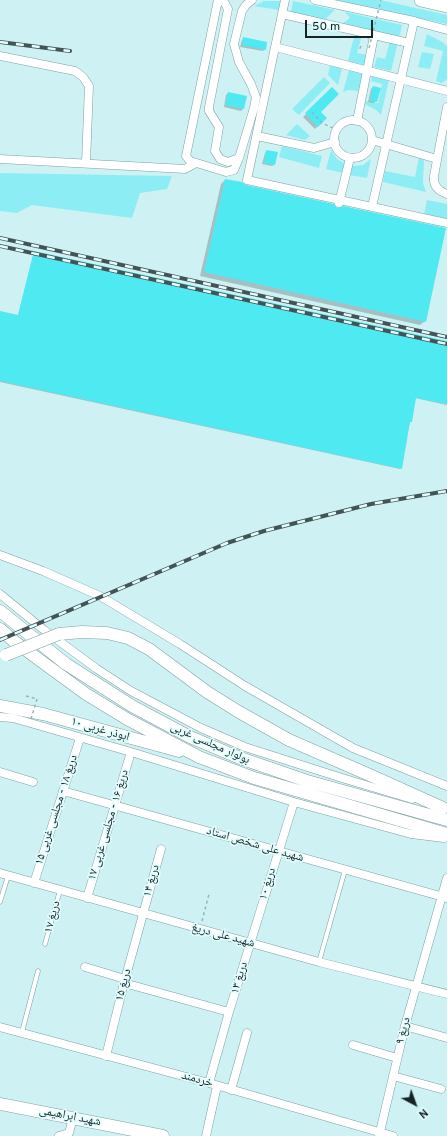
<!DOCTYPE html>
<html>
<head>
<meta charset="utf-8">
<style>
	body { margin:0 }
	#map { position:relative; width:447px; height:1136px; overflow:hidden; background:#cef1f3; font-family:Overpass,sans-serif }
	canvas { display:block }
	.north { position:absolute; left:395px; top:1084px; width:40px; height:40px; -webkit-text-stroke:3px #e1fdfe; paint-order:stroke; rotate:139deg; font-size:11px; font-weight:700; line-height:16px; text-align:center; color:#172425 }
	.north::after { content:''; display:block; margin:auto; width:14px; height:18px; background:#172425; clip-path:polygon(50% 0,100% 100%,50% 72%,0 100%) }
	.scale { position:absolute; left:305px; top:20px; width:68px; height:18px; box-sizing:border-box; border:2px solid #172425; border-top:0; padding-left:5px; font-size:12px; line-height:14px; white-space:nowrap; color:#172425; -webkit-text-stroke:3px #e1fdfe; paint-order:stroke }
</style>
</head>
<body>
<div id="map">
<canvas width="447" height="1136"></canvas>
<div class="north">N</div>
<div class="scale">50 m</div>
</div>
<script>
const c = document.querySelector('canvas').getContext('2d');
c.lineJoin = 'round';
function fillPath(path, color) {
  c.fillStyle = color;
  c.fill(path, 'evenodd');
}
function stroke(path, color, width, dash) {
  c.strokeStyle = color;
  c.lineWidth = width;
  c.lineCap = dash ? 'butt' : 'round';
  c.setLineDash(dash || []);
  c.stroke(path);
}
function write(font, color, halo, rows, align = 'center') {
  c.font = font + ' Overpass,"Noto Naskh Arabic",sans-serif';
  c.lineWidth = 3.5;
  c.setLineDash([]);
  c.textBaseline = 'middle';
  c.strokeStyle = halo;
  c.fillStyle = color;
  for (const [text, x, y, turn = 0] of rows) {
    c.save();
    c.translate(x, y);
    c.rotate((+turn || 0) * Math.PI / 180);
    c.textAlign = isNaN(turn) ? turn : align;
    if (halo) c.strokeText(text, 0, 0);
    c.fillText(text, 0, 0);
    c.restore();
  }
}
const green = new Path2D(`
	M335 0H380L447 15V24Z
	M264 1H281L279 10 254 6Z
	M293 1 335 10 324 20 291 12Z
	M345 12 402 25 399 38 342 24 350 18Z
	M355 33 362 35 357 53 367 55 364 65 348 61Z
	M427 34 444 43 447 47V79L442 83 436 81 443 51 424 46Z
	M390 41 398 42 391 71 374 67 377 57 385 59Z
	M422 52 434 54 430 69 418 67Z
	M330 65 342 68 338 85 328 75Z
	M349 70 363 73 358 91 349 90 343 92Z
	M372 75 389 80 381 115 376 110 365 104 366 101 378 103 382 84 371 81Z
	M324 77 330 83 299 115 292 109Z
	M297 124 310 136 305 140 286 135Z
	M282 146 322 156 319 168 279 157Z
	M331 150 337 159 346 164 343 173 326 169Z
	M419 157 424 161 423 183 426 192 383 182 385 171 415 177Z
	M371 159 367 178 349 175 352 166 363 165Z
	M0 173 172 176 167 189 140 193 132 218 32 205 17 213 0 211Z
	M427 200 447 204V220L424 215Z`);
const shadow = new Path2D(`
	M244 38 265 49 263 51 240 47 242 40Z
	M373 87 376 101 374 103 368 102 371 89Z
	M332 88 320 112 326 118 315 129 303 117Z
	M228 93 246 97 243 109 241 111 224 107 226 95Z
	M267 151 274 165 272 166 262 164 265 153Z
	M225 180 245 186 338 210 425 321 420 325 200 276 221 184Z
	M34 252 447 342V405L415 398 400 469 0 382V312L18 316Z`);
const building = new Path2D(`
	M243 37 267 42 266 50 242 45Z
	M373 86 381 88 377 102 370 100Z
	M332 87 339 94 321 112 327 118 318 127 305 113Z
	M228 92 247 96 244 109 225 105Z
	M266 150 278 152 275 165 264 163Z
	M225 179 242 182 246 185 334 204 338 208 343 206 446 228 426 322 204 272Z
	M34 251 447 341V404L416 398 412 422H410L402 469 0 381V311L18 315Z`);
const path = new Path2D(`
	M361 46 360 48 363 49
	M312 112 322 123 337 130
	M26 696 37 699
	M202 921 209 894`);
const lane = new Path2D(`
	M0 902 8 876
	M45 944 60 890
	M319 962 345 870
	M22 1032 38 971`);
const street = new Path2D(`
	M218 0 186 156 190 161 226 172 234 170 239 158
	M223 0 228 9 209 107V111L219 127 215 151 220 159 228 162 239 158 254 108 256 97 251 84 239 62 234 44 242 11 246 5 252 0
	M285 0 247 180 447 223
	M315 0 414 21 447 30
	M282 14 409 43
	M275 47 447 91
	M0 56 75 71 83 77 89 86 86 163
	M447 107 434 176C433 185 438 191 447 194
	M334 139a19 19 0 1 1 38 0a19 19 0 1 1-38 0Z
	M357 121 374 36
	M257 136 314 148 335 142
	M372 140 437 159
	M0 159 185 169 196 163
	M339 203 350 158
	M372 207 414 21
	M0 555 43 571 100 596 180 644 245 686 353 748 447 786
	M0 594 44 630 97 669 131 691 201 728 245 747 342 778 412 799
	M0 717 13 718 131 752 294 802 411 834 444 838
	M0 772 33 782
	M63 791 447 898
	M0 873 319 962 447 994
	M34 883 80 738
	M87 898 131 752
	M85 967 125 979
	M124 983 229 1012
	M405 1026 447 1038
	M0 1027 209 1083 393 1136
	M353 1045 397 1058
	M106 1056 124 983 161 849
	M393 1076 441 1089
	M209 1083 229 1012 294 802
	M231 1090 247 1033
	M59 1136 69 1133 73 1118
	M206 1136 217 1086
	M379 1136 405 1026 447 878`);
const secondary = new Path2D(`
	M0 611 66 664 132 706 190 737 240 758 307 781 447 820
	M0 629 15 642 86 694 127 719 199 757 254 778 447 834
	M59 634 82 632 107 633 128 638 149 649 207 692 239 712 289 740 372 776 443 808
	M0 706 43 714 179 751
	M0 1104 163 1136`);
const primary = new Path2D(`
	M421 0 447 6`);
const rail = new Path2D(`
	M0 42 70 51
	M0 238 447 337
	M0 246 447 344
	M0 640 227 543 264 531 371 504 447 491`);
const pathBridge = new Path2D(`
	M369 48 381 0
	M31 719 37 699`);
const secondaryBridge = new Path2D(`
	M6 655 59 634`);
const streetNames = [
	["ابوذر غربی ۱۰",100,730,16],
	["بولوار مجلسی غربی",210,744,24],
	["دریغ ۱۸ - مجلسی غربی ۱۵",57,810,-72],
	["دریغ ۱۶ - مجلسی غربی ۱۷",109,825,-73],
	["شهید علی شخص استاد",255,845,16],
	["دریغ ۱۴",152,881,-74],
	["دریغ ۱۰",268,884,-73],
	["دریغ ۱۷",53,917,-75],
	["شهید علی دریغ",223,936,15],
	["دریغ ۱۳",240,978,-73],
	["دریغ ۱۵",124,985,-75],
	["دریغ ۹",404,1031,-75],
	["خردمند",197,1080,15],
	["شهید ابراهیمی",70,1117,11]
];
fillPath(green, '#8ceef4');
fillPath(shadow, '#0003');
fillPath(building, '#4fe9f2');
stroke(lane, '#7fa1a3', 5);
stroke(street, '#7fa1a3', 9);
stroke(secondary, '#7fa1a3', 13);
stroke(primary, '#7fa1a3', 14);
stroke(path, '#97b3b5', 1.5, [3, 3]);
stroke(lane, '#fff', 4);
stroke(street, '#fff', 8);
stroke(secondary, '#fff', 12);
stroke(primary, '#fff', 13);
stroke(rail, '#425455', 4);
stroke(rail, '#e1fdfe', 2.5, [8]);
stroke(secondaryBridge, '#7fa1a3', 13, []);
stroke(pathBridge, '#97b3b5', 1.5, [3, 3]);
stroke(secondaryBridge, '#fff', 12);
write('12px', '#172425', '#e1fdfe', streetNames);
</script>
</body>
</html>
